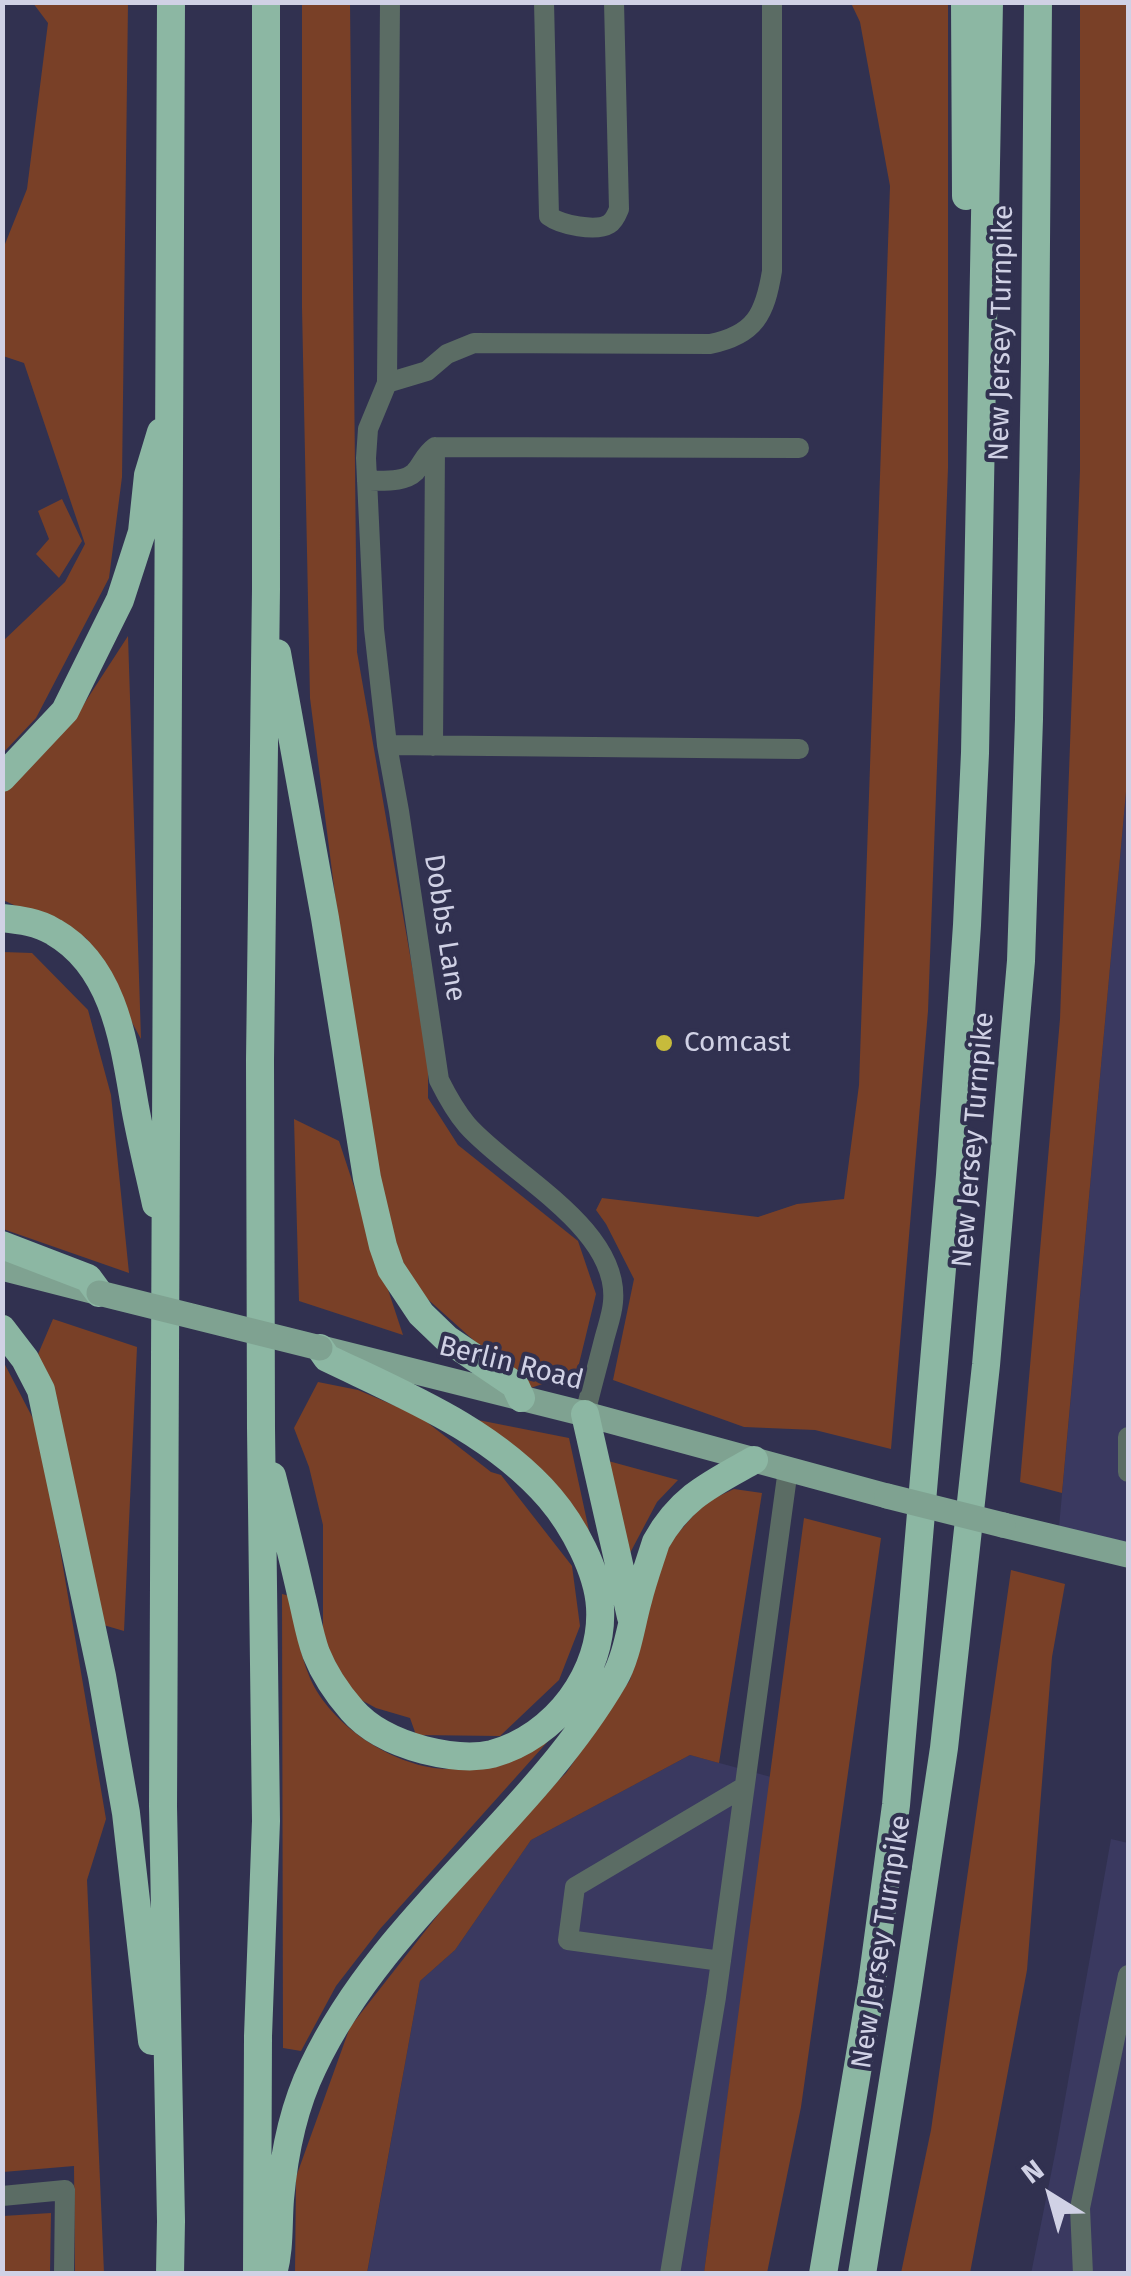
<!DOCTYPE html>
<html>
<head>
<meta charset="utf-8">
<style>
	body { margin:0 }
	#map { position:relative; width:1131px; height:2276px; overflow:hidden; background:#313150; font-family:"Fira Sans",sans-serif }
	canvas { display:block }
	.frame { position:absolute; inset:0; border:5px solid #d0d1e5; pointer-events:none }
	.north { position:absolute; left:1001px; top:2146px; width:100px; height:100px; -webkit-text-stroke:8px #313150; paint-order:stroke; rotate:323deg; font-size:28px; font-weight:700; line-height:40px; text-align:center; color:#d0d1e5 }
	.north::after { content:''; display:block; margin:auto; width:35px; height:45px; background:#d0d1e5; clip-path:polygon(50% 0,100% 100%,50% 72%,0 100%) }
</style>
</head>
<body>
<div id="map">
<canvas width="1131" height="2276"></canvas>
<div class="frame"></div>
<div class="north">N</div>
</div>
<script>
const c = document.querySelector('canvas').getContext('2d');
c.lineJoin = 'round';
function fillPath(path, color) {
  c.fillStyle = color;
  c.fill(path, 'evenodd');
}
function stroke(path, color, width, dash) {
  c.strokeStyle = color;
  c.lineWidth = width;
  c.lineCap = dash ? 'butt' : 'round';
  c.setLineDash(dash || []);
  c.stroke(path);
}
function write(font, color, halo, rows, align = 'center') {
  c.font = font + ' "Fira Sans",sans-serif';
  c.lineWidth = 8;
  c.setLineDash([]);
  c.textBaseline = 'middle';
  c.strokeStyle = halo;
  c.fillStyle = color;
  for (const [text, x, y, turn = 0] of rows) {
    c.save();
    c.translate(x, y);
    c.rotate((+turn || 0) * Math.PI / 180);
    c.textAlign = isNaN(turn) ? turn : align;
    if (halo) c.strokeText(text, 0, 0);
    c.fillText(text, 0, 0);
    c.restore();
  }
}
const built = new Path2D(`
	M1128 770V1555L1058 1538Z
	M690 1755 771 1777 704 2273 367 2274 420 1981 455 1950 531 1840Z
	M1111 1839 1128 1843V2273L1031 2274 1057 2144Z`);
const green = new Path2D(`
	M33 3H128L122 477 109 578 36 718 3 753V641L65 582 85 544 24 363 3 356V249L27 189 48 23Z
	M302 3H350L357 652 428 1058V1098L458 1145 578 1241 596 1294 577 1372 528 1389 403 1277 376 1177 356 1060 310 698 302 308Z
	M851 3H948V468L928 1011 891 1449 815 1430 744 1427 613 1380 634 1279 606 1224 596 1210 602 1198 758 1217 797 1204 844 1199 859 1085 890 186 860 22Z
	M1080 3H1128V770L1062 1493 1020 1482 1060 1019 1080 470Z
	M62 499 82 541 59 578 36 554 49 539 38 511Z
	M128 636 141 1039 86 938 3 900 2 793 80 710Z
	M3 952 32 953 88 1010 111 1095 129 1273 3 1229Z
	M294 1119 339 1141 403 1335 299 1301Z
	M53 1319 137 1347 124 1631 100 1624 36 1359Z
	M2 1359 40 1432 106 1819 87 1880 104 2273H75L74 2166 3 2172Z
	M318 1382 358 1390 419 1416 491 1472 501 1475 572 1566 580 1626 559 1680 500 1736 416 1735 410 1718 376 1708 352 1695 323 1638V1525L309 1467 294 1428Z
	M478 1420 569 1438 598 1572Z
	M601 1459 678 1480 657 1502 630 1553Z
	M734 1489 762 1493 719 1763 690 1755 531 1840 455 1950 420 1981 367 2273 295 2274 296 2177 350 2027 495 1842 566 1773 630 1680 666 1547 704 1503Z
	M804 1518 881 1538 801 2107 767 2273H704Z
	M1011 1570 1065 1584 1052 1657 1027 1970 970 2273H901L931 2130Z
	M282 1594 290 1596C295 1624 299 1652 310 1678 332 1730 412 1780 469 1767 478 1764 488 1758 497 1753 520 1742 544 1731 567 1720L380 1929 336 1986 301 2051 283 2048Z
	M51 2213 50 2273H3V2216Z`);
const minor = new Path2D(`
	M390 2 387 383 368 429 366 458 374 629 387 745 399 811 439 1080C447 1096 455 1111 467 1125 510 1174 620 1228 613 1302 612 1315 607 1328 604 1340 598 1364 591 1389 585 1414
	M544 2 549 216C561 225 596 232 609 224 614 221 617 214 619 209L614 2
	M387 383 427 371 447 354 474 343 710 344C755 335 765 314 772 271V2
	M367 481C381 480 404 483 415 472 423 463 424 455 435 447L799 448
	M387 745 799 749
	M433 746 435 447
	M1128 1437V1472
	M721 1961 568 1940 575 1887 744 1787
	M2 2196 65 2190 64 2274
	M670 2274 716 1997 788 1469
	M1083 2274 1080 2208 1128 1975`);
const major = new Path2D(`
	M2 1268 99 1293
	M325 1349 585 1414 887 1496
	M1003 1525 1128 1555`);
const highway = new Path2D(`
	M965 2 966 196
	M277 653 325 918 367 1178 383 1246 391 1269 421 1314 447 1339 515 1385 521 1398
	M2 778 65 711 120 600 142 532 148 475 161 432
	M2 918C20 920 38 922 54 932 115 967 124 1044 135 1107 141 1140 149 1172 156 1204
	M2 1245 88 1278 99 1293
	M2 1329 25 1359 41 1390 102 1676 126 1813 152 2041
	M585 1414 631 1617
	M272 1476C282 1515 292 1554 301 1594 306 1613 309 1634 316 1653 324 1673 338 1694 352 1710 370 1731 398 1743 424 1750 444 1755 471 1759 492 1754 555 1737 604 1673 600 1607 598 1571 573 1525 550 1498 491 1430 406 1396 327 1358L320 1348
	M170 2274 171 2221 163 1806 171 2
	M257 2274 258 2036 266 1821 261 1428 260 1060 266 589V2
	M273 2274C280 2249 278 2224 280 2199 284 2154 293 2108 313 2067 384 1917 531 1821 614 1679 627 1657 631 1625 638 1600 643 1580 650 1561 656 1542 681 1497 711 1484 754 1460
	M823 2274 872 1983 896 1805 950 1175 967 925 975 753 989 2
	M862 2274 907 1994 944 1748 986 1365 1021 961 1029 719 1035 362 1038 2`);
const majorBridge = new Path2D(`
	M99 1293 320 1348
	M887 1496 1003 1525`);
const markers = [
	[664,1043,10,"#c7bb3b"]
];
const streetNames = [
	["New Jersey Turnpike",1002,333,-89],
	["Dobbs Lane",444,928,81],
	["New Jersey Turnpike",974,1140,-85],
	["Berlin Road",511,1364,14],
	["New Jersey Turnpike",882,1942,-81]
];
const poiNames = [
	["Comcast",684,1043]
];
fillPath(built, '#3a3960');
fillPath(green, '#794027');
stroke(minor, '#5b6c64', 20);
stroke(major, '#7fa291', 25);
stroke(highway, '#8cb7a3', 28);
stroke(majorBridge, '#7fa291', 25);
for (const [x, y, r, color] of markers) {
  const dot = new Path2D();
  dot.arc(x, y, r, 0, 2 * Math.PI);
  c.fillStyle = color;
  c.fill(dot);
  stroke(dot, '#313150', 4);
}
write('28px', '#d0d1e5', '#313150', streetNames);
write('28px', '#d0d1e5', '#313150', poiNames, 'left');
</script>
</body>
</html>
